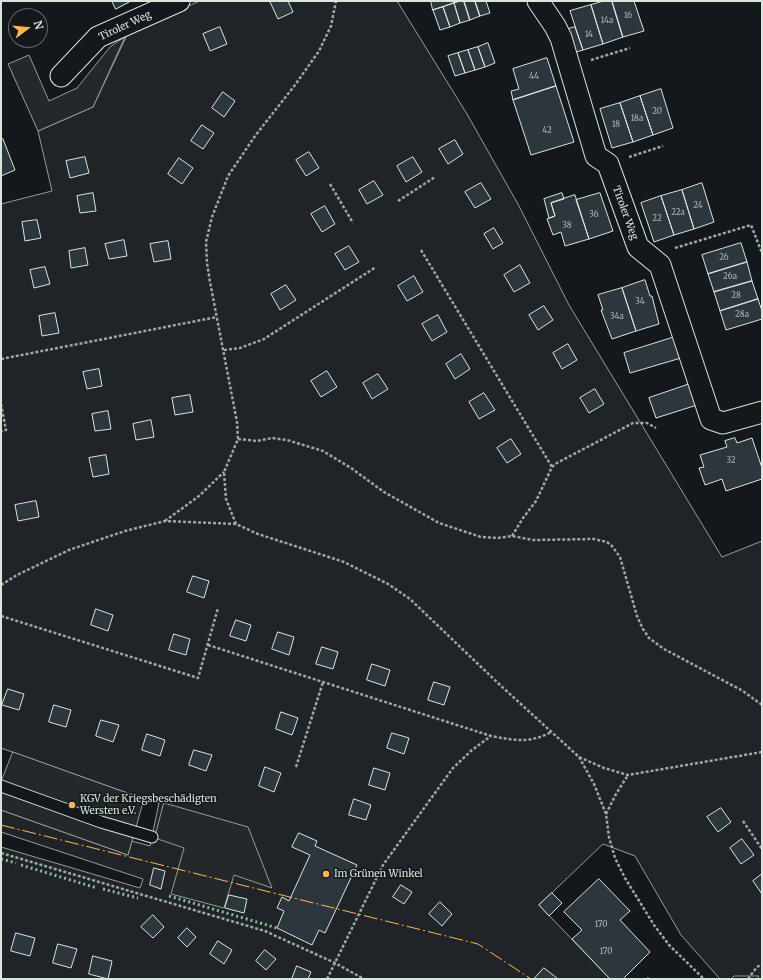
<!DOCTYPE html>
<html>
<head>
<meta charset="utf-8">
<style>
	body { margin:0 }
	#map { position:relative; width:763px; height:980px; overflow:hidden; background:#14181c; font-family:Merriweather,serif }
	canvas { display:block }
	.frame { position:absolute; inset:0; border:2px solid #d8e6dc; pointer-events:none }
	.north { position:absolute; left:8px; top:8px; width:40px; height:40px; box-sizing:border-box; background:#14181c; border:1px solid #626a69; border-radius:50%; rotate:74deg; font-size:11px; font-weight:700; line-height:16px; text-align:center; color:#d8e6dc }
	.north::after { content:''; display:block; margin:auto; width:14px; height:18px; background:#ffb74d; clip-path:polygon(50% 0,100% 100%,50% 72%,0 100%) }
</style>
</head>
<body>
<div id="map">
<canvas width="763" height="980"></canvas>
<div class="frame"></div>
<div class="north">N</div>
</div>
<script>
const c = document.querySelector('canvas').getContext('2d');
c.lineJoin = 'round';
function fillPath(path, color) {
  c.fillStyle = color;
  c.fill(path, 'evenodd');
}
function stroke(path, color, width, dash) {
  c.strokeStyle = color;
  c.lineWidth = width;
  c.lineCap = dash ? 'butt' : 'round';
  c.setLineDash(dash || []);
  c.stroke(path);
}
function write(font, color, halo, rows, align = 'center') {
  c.font = font + ' Merriweather,serif';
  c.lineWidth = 3;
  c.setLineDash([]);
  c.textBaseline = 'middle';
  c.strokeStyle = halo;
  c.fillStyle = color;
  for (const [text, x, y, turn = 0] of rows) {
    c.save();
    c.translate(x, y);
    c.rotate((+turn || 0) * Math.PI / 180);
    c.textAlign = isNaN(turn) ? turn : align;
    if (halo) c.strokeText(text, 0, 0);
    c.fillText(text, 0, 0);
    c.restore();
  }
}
const green = new Path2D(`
	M200 1H397L467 114 519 206 569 305 722 557 762 541V979H757L759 976H734L731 979H720L681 935 635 856 603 844 539 905 610 979H1V847L140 888 143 879 1 832V810L128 855 132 841 150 846 159 803 144 799 1 748V204L52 191 38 131 93 107 127 35 131 32Z`);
const parking = new Path2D(`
	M125 37 93 107 38 131 8 64 29 55 49 101 77 88 110 47Z
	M13 752 144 799 128 855 1 810V782Z
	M164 803 248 827 272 888 234 875 224 908 171 894 184 848 155 838Z`);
const building = new Path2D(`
	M112 1H131L116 9Z
	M271 1H288L293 12 278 19 270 2Z
	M431 1H460L433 10Z
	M460 1H464L470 20 460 23 454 3Z
	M464 1H475L480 16 470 20Z
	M475 1H486L490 13 480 16Z
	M604 1H612L623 37 603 44 591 5Z
	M612 1H634L644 31 623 37Z
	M454 3 460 23 450 27 443 7Z
	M591 5 603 44 583 50 570 11Z
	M443 7 450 27 440 30 433 10Z
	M220 27 227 44 210 51 203 34Z
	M575 27 583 50 573 53 565 30Z
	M488 43 495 63 485 67 478 47Z
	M478 47 485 67 475 70 468 50Z
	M468 50 475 70 465 73 458 53Z
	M458 53 465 73 455 76 448 56Z
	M547 58 556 86 513 100 511 91 519 89 513 69Z
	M556 86 574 142 531 155 513 100Z
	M661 89 673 128 653 135 640 96Z
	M223 92 235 101 224 117 212 108Z
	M640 96 653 135 633 142 620 103Z
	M620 103 633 142 612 148 600 109Z
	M202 125 214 133 203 149 191 141Z
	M3 139 15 170 1 176V140Z
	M455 140 463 154 448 164 439 149Z
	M309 152 319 168 306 176 296 160Z
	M85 157 89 173 70 178 66 161Z
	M413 157 422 172 406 182 397 166Z
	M179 158 193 168 182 184 168 174Z
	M374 181 383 195 367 204 359 190Z
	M481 183 491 199 475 208 465 192Z
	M702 183 714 222 694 229 682 190Z
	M682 190 694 229 674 235 661 196Z
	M93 193 96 211 80 213 77 196Z
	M562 193 564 199 551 203 555 216 549 218 544 199Z
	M600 193 613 231 589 239 576 200Z
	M575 195 589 239 565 246 561 232 553 235 547 219 555 216 551 203Z
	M661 196 674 235 654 242 641 203Z
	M325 206 335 224 322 232 311 214Z
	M37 220 41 238 25 241 22 222Z
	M494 228 503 243 493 249 484 234Z
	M124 240 127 256 109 259 105 244Z
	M168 241 171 259 154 262 150 244Z
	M741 243 747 262 708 274 702 255Z
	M349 246 359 262 345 270 335 254Z
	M85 248 88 265 71 268 69 251Z
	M747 262 752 281 714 292 708 274Z
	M520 265 530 283 514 292 504 275Z
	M45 267 50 284 34 288 30 270Z
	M414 276 423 292 407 301 398 286Z
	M645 280 650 296H652L659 324 636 331 622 288Z
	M752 281 758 299 720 311 714 292Z
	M286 285 296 300 280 310 271 294Z
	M622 288 636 331 612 339 601 310H603L598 295Z
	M758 299 762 311V319L726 330 720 311Z
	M544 306 553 320 538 330 529 315Z
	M55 313 59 333 42 336 39 316Z
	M438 315 447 332 432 341 422 324Z
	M675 337 681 358 630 373 624 353Z
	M568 344 577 360 562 369 553 353Z
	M461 354 470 369 455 379 446 364Z
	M99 369 102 386 87 389 83 372Z
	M327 371 337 387 321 397 311 381Z
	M378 374 388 389 372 399 363 383Z
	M690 384 697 405 656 418 649 398Z
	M595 389 604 404 589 413 580 398Z
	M484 393 495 410 479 419 469 402Z
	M190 395 193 412 175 415 172 398Z
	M108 411 111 429 95 431 92 414Z
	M151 420 154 437 136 440 133 424Z
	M735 438 737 443 752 438 762 468V479L726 491 722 479 705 485 699 468 704 467 700 455 727 447 725 441Z
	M511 439 521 454 507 463 497 448Z
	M106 455 109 474 93 477 89 458Z
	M36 501 39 517 18 521 15 505Z
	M193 576 209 581 204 598 187 592Z
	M96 609 113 615 108 631 91 625Z
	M236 620 251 625 246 641 230 636Z
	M278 632 294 637 289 655 272 649Z
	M174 634 190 639 186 655 169 650Z
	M322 647 338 652 333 669 316 664Z
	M372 664 390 670 385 686 367 680Z
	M434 682 450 687 444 705 428 700Z
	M8 689 24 694 19 710 2 705Z
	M54 705 71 710 66 727 49 722Z
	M281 712 298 718 292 735 276 729Z
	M101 720 119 725 113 742 96 736Z
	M392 733 409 738 404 754 387 748Z
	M147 734 165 740 160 756 142 750Z
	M194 750 212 755 206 771 189 765Z
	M265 767 281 773 274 792 259 786Z
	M374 768 390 773 385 790 369 785Z
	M354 799 371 805 366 820 349 815Z
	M721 808 731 822 718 832 707 817Z
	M299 833 317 841 315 846 357 865 325 933 319 930 312 945 277 928 284 911 277 908 282 897 289 901 310 855 292 847Z
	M742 839 754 855 741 864 730 848Z
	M154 868 165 871 161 889 150 885Z
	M762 874V894L753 881Z
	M599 879 630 911 620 920 650 952 623 979H610L572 939 582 930 564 912Z
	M401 885 412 892 404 904 393 897Z
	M552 893 562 903 549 916 539 905Z
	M229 895 247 899 244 913 225 908Z
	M440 902 452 914 442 926 429 914Z
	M153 915 164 927 153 938 141 927Z
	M187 928 196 937 187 947 178 938Z
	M16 933 35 938 30 956 11 951Z
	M218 941 232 950 224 964 210 954Z
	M58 944 77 949 71 968 53 963Z
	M265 950 276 959 266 970 256 961Z
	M93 956 112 961 108 979 89 974Z
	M297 966 311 972 308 979H292Z
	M544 968 558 979H534Z`);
const path = new Path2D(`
	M591 60 630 48
	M629 157 663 146
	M330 184 353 223
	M398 201 435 177
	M675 248 751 225 762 253
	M421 250 552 467
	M224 350 240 348 264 339 376 267
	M1 359 217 317
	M1 404 6 430 1 431
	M238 439 257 441 272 438 287 440 323 451 351 468 384 492 439 523 481 537 498 538 512 536 533 540 594 539 607 542 612 546 620 557 637 616 643 629 649 638 664 649 743 691 762 705
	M165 521 199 496 224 472
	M236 524 226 499 224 472 238 439 237 422 210 282 207 263 206 242 212 217 228 176 255 136 295 85 319 51 331 26 336 1
	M512 536 523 518 536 501 552 467 555 464 633 423H647L656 428
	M1 585 17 575 69 550 125 531 165 521 236 524 258 534 344 562 388 584 410 599 500 685 579 757 604 768 628 775 762 752
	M1 616 198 678 218 608
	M208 645 491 736C513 740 530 744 551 732
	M579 757 594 784 606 814 609 837 615 858 625 878 654 925 669 945 704 979
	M296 767 323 682
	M606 814 616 794 628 775
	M743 821 762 849
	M1 853 265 931 335 963 364 979
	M647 978 649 979
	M327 979 383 865 453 768 472 750 491 736
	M748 979 757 967 762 964`);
const lane = new Path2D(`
	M1 786 101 822 152 837`);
const street = new Path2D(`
	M538 1 555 26 561 38 596 156 608 164 638 247 660 265 711 419 723 423 762 412
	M61 76 98 37 179 1`);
const hedge = new Path2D(`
	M1 859 16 863
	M21 865 97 888
	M103 889 138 898
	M169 896 277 928`);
const power = new Path2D(`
	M1 825 478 944 531 979`);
const markers = [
	[72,805,4,"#ffb74d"],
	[326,874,4,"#ffb74d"]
];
const numberNames = [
	["16",628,16],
	["14a",607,21],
	["14",589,35],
	["44",534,77],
	["20",657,112],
	["18a",637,119],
	["18",616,125],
	["42",547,131],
	["24",698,206],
	["22a",678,213],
	["36",594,215],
	["22",657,219],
	["38",567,226],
	["26",724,258],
	["26a",730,277],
	["28",736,296],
	["34",640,302],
	["28a",742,315],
	["34a",617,317],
	["32",731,461],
	["170",601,925],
	["170",606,952]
];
const streetNames = [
	["Tiroler Weg",125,26,-25],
	["Tiroler Weg",625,213,70]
];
const poiNames = [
	["KGV der Kriegsbeschädigten",80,799],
	["Wersten e.V.",80,811],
	["Im Grünen Winkel",334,874]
];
fillPath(green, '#202428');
stroke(green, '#939e99', 1);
fillPath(parking, '#24282b');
stroke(parking, '#939e99', 1);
fillPath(building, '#2c363c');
stroke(building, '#d8e6dc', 1);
stroke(lane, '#d8e6dc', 13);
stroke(street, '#d8e6dc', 23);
stroke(path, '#9da8a2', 2.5, [3, 2]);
stroke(lane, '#14181c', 11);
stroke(street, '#14181c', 21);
stroke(hedge, '#8ac095', 3, [2, 3]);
stroke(power, '#ffb74d', 1, [14, 3, 2, 3]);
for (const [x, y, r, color] of markers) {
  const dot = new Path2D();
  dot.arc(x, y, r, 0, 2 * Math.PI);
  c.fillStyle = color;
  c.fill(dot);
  stroke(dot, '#14181c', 1.5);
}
write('8px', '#adbab4', null, numberNames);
write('10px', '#d8e6dc', '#14181c', streetNames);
write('10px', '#d8e6dc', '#14181c', poiNames, 'left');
</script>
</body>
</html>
